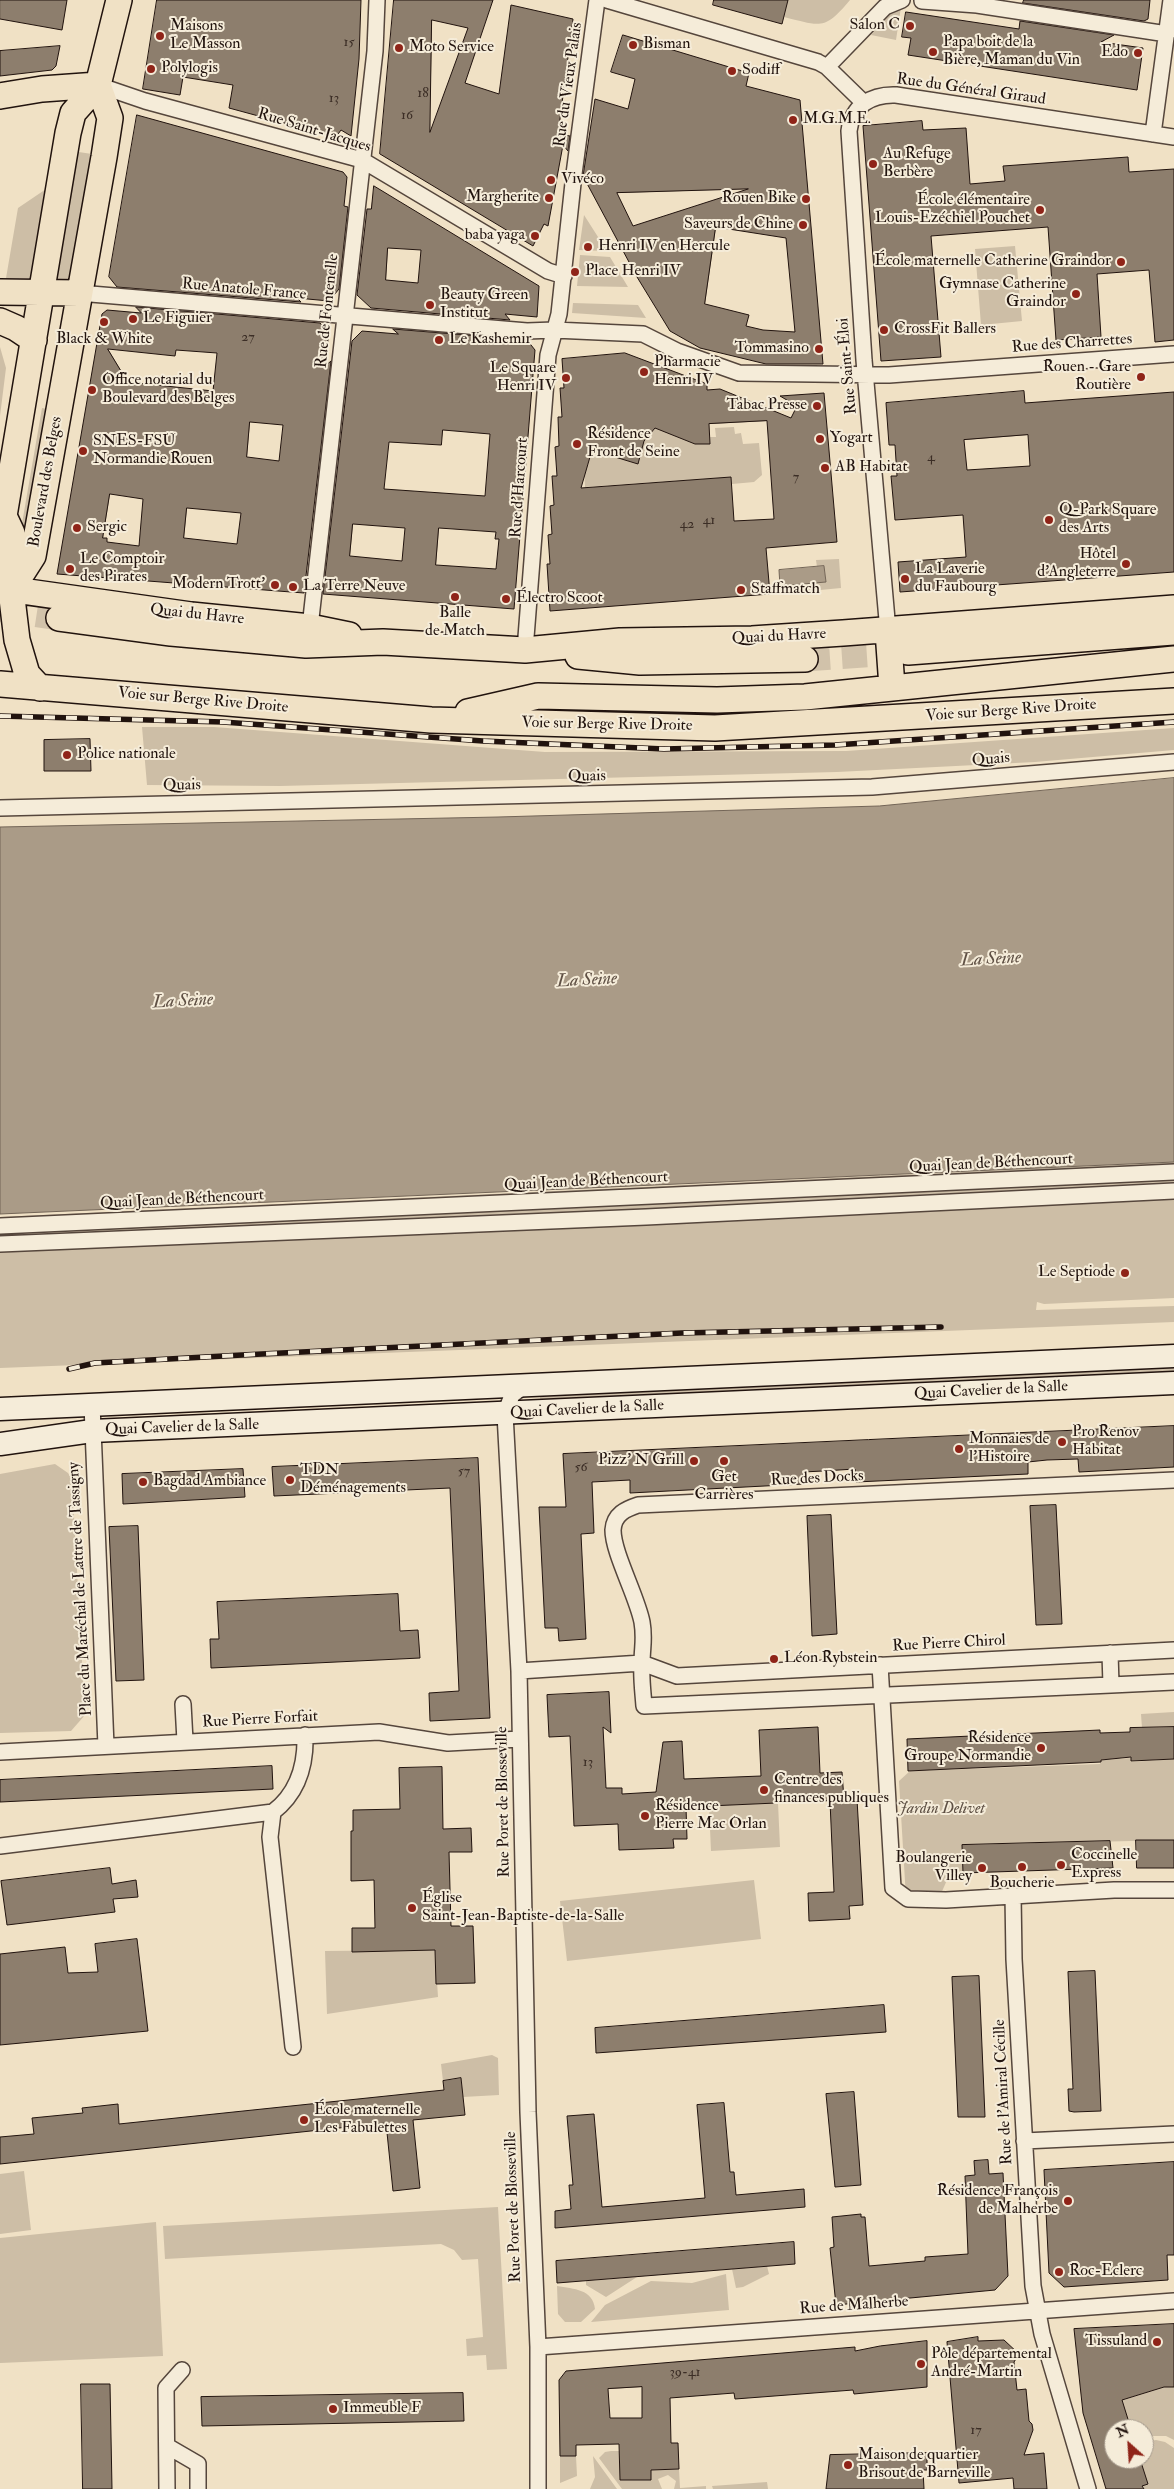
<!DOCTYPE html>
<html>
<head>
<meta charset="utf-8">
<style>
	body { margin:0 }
	#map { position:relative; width:1174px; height:2489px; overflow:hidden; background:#f0e1c5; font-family:"IM FELL Double Pica",serif }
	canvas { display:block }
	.north { position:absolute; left:1104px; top:2419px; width:50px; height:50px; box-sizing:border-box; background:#f5ecd9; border:1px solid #a09588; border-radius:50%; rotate:334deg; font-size:14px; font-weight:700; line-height:20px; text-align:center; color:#21130e }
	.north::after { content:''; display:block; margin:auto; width:18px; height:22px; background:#8f2418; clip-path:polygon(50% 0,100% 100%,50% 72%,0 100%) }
</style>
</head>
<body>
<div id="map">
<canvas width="1174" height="2489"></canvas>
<div class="north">N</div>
</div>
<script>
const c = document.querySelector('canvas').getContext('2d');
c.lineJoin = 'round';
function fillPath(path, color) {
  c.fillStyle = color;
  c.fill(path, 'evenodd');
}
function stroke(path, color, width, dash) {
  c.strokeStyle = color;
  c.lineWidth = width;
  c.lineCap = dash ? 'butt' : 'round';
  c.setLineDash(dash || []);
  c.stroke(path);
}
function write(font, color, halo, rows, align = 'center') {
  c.font = font + ' "IM FELL Double Pica",serif';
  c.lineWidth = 4;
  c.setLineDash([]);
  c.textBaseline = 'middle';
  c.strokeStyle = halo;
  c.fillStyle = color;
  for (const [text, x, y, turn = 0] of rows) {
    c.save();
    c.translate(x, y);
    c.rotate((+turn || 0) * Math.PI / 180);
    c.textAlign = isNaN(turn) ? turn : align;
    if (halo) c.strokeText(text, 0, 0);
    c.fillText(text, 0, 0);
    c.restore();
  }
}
const green = new Path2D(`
	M788 0H850C824 31 821 26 784 17Z
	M901 7 896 40 871 35 890 14Z
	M72 151 92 154 70 279 67 282 55 281Z
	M49 187 31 280 27 283 5 284 18 208Z
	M584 215 607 251 579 250Z
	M1015 246 1022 321 981 325 975 249Z
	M580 255 610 257 628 287 577 286Z
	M573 303 638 305 646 318 572 313Z
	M0 347 6 368 0 416Z
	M655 405 669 433 695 444H709L710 437H716L715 428 734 427 735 434 741 433 743 444 759 443 762 475 754 482 732 484 731 477 585 487 584 466 588 465 592 450 638 464 645 438 651 433Z
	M42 408 48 409 26 536 20 535Z
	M839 559 841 588 789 593V586L826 582 824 566 817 567 816 560Z
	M142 727H214L545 752 846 751 1174 728V750L1035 762 837 772 280 786 147 785Z
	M1174 1162V1298L1044 1304 1037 1302 1036 1310 1174 1306V1322L0 1368V1217Z
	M1174 1366V1373L540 1402V1395Z
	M55 1464 68 1473 72 1480 85 1715 71 1731 0 1733V1474Z
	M1174 1712V1727L1142 1728 1141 1714Z
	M1131 1758V1762L1174 1759V1840L962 1845 963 1873 947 1880 940 1896 906 1898 899 1781 910 1771 1100 1764 1101 1760Z
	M778 1803 780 1847 711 1851 709 1806Z
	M754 1880 761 1939 567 1961 560 1901Z
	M435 1950 438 1997 327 2014 325 1951Z
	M492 2055 498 2058 499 2095 463 2097 461 2078 443 2081 441 2064Z
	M24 2171 31 2230 0 2234V2174Z
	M498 2207 507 2369 487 2370 486 2355 467 2356 466 2339 483 2337 478 2259 462 2260 454 2250 441 2244 165 2259 163 2226Z
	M156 2222 163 2356 0 2363V2238Z
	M767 2266 769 2274 743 2287 736 2288 732 2269Z
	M726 2274 729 2310 591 2322 605 2305 651 2281 692 2283Z
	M637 2277 606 2297 586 2285V2281Z
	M557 2286C574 2289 593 2289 595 2309L581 2322H565L558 2314Z
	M1174 2384V2440L1166 2436H1144V2429H1131L1117 2402Z
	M1156 2440 1165 2442 1174 2448V2489H1144L1142 2486 1148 2484 1140 2459H1144V2442Z
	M611 2451H619L620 2480H651V2470L679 2469 680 2488 706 2486V2489H674L676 2481 668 2475 658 2479 662 2489H622L599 2458 605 2452Z
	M560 2456H576L577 2476 560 2483Z
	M593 2456 617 2489H590L595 2477Z
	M767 2482 768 2489H713L712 2486Z`);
const water = new Path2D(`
	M824 566 826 582 780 586 779 570Z
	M1174 778V1162L0 1214V827L498 817 879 806Z`);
const building = new Path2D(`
	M0 0H67L62 30 0 19Z
	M157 0H361L359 59 351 136 341 130 336 137 229 108 233 85 183 77 180 95 143 89Z
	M394 0H493L465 83 499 94 511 5 573 19 558 134 570 136 568 151 563 145 548 226 544 224 533 246 380 154ZM432 20 468 28 430 132Z
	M714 0H788L782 24 713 5Z
	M1024 0H1150L1148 19 1144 21 1023 3Z
	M906 12 1019 29 1020 21 1114 35 1101 42 1143 48 1137 90 908 55 911 38 902 37Z
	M623 35 749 73 746 86 800 100 823 364H766L700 348 670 331 637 277 583 176 595 99 628 109 635 79 611 72ZM748 189 633 226 617 193ZM716 227 786 238 795 332 763 330 746 326 749 315 705 304Z
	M60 46 56 66 52 70 0 76V51Z
	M137 115 343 172 347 177 344 206 348 207 339 289 329 301 297 298 301 302 117 287 109 277Z
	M922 121 923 130 966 128 970 184 1005 181 1003 166 1128 157 1129 172 1174 169V340L1155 342 1149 270 1097 274 1101 337 1056 340 1048 227 931 236 941 357 881 361 863 126Z
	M374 186 539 286 537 317 505 314 510 320 371 308 357 295 367 209H371ZM388 248 421 250 418 283 386 280Z
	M136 307 320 323 329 333 324 367 331 361 304 593 57 574 102 314 107 310 141 313ZM108 349 175 356 176 350 217 353 213 391 128 382ZM250 422 283 425 279 461 247 457ZM110 494 143 499 139 546 107 542V538H103ZM187 508 241 513 237 544 184 538Z
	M393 329 527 340 535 350 514 609 323 594 352 341 362 331 398 334ZM443 430 490 434 485 496 384 489 389 442 441 445ZM353 524 405 528 402 561 350 556ZM439 528 496 532 495 539H499L496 569 436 565Z
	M625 353 707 384V390L720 389 791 418 797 406 780 396 824 393 837 542 766 548 770 594 550 611 547 564H550L548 535 552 534 550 506 554 505 552 476H557L555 447 559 446 558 417H562L560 388H564L562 359ZM767 421 774 519 734 521 731 477 581 488 592 450 638 464 644 441 655 428 695 444H710L709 424Z
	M1024 391 1025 403 1174 392V572L900 592 898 562 966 557 963 515 895 520 891 476H897L895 445H889L886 403ZM1028 435 1030 466 967 470 964 440Z
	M90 739 91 771H44V740Z
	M1174 1426V1467L1079 1472 1078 1459 1047 1460 1028 1462V1474L856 1482 855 1469 823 1471 803 1472V1484L630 1493V1480L592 1482 594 1533 581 1534 586 1639 559 1641 558 1628H545L539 1507H566L563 1454Z
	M478 1458 490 1718 430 1721 429 1693 459 1691 450 1488 274 1496 272 1467Z
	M243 1469 245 1497 123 1504 122 1474Z
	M1056 1505 1062 1624 1036 1625 1030 1506Z
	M831 1515 837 1634 812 1636 807 1516Z
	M138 1526 144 1680 116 1681 109 1527Z
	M398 1594 400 1631 418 1630 420 1658 211 1668 210 1639H219L217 1602Z
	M609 1692 611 1733 603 1727 606 1788H622V1794L656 1792 663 1742 682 1741 684 1779 761 1776 759 1730 818 1727 820 1773 842 1772 844 1800 686 1807 687 1839H673L674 1848 619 1850 618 1824 574 1826 570 1736 549 1737 547 1695Z
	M1174 1727V1759L1131 1761V1757L1101 1760V1762L908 1771 907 1739 1100 1730V1733L1130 1732V1728Z
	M272 1766 273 1789 0 1802V1780Z
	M442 1767 443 1829 471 1828 472 1852H449L451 1926H473L475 1983 436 1984 435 1950 352 1952V1928H375L374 1880 351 1881V1831H353V1810L400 1809 399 1768Z
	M857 1799 863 1905 849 1906 850 1919 809 1921 808 1893 834 1892 830 1801Z
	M1136 1840H1174V1868H1137Z
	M1110 1841 1113 1868 963 1873 962 1845Z
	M110 1868 112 1884 136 1880 138 1897 113 1899 115 1912 7 1925 1 1881Z
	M137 1939 148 2031 0 2045V1954L65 1947 68 1973 98 1972 95 1944Z
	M1095 1971 1101 2111 1074 2112 1069 2111 1068 2089H1073L1068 1972Z
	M979 1976 985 2117H958L952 1977Z
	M884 2005 886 2032 596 2053 595 2028Z
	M461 2078 465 2115 413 2120 420 2188 393 2191 386 2123 0 2164V2137L34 2134 32 2118 83 2113 82 2108 118 2104 119 2124 444 2090 443 2081Z
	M854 2092 861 2185 835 2187 826 2094Z
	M724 2103 730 2172H734L736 2195 804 2189 805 2207 555 2228V2211L571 2209 569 2185H573L567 2116 594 2114 602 2207 705 2198 697 2105Z
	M988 2160 989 2174 1003 2173 1008 2276 995 2290 836 2305 830 2248 834 2247 832 2217 861 2214V2217H865L869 2266 925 2261V2257L968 2254 965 2176 975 2175 974 2161Z
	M1174 2162V2255H1167L1168 2280 1064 2287 1049 2273 1044 2170Z
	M794 2242 795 2264 557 2283 556 2261Z
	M1174 2324V2387H1164L1122 2400 1131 2429H1114V2459H1140L1148 2484 1142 2486 1144 2489H1106L1083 2413 1074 2329Z
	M978 2337V2341L1004 2340 1019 2354 1014 2362 1017 2390 1026 2389 1029 2421 1032 2424 1033 2430 1024 2455 1044 2453 1047 2489H1014L1013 2478 959 2483 947 2342Z
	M927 2341V2387L854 2394 853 2390 735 2399 734 2393 670 2398 671 2443H678L679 2469 651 2470V2480H620L619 2444 576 2445V2456H560L559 2380 566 2371 855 2347V2351L880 2346ZM642 2387V2418H610L608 2389Z
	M81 2384H110L112 2489H83Z
	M463 2393 464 2421 202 2426 201 2397Z
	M927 2453V2470H923L924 2489H826L830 2455Z`);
const primaryTunnel = new Path2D(`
	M0 609 59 618
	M805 659 908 652`);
const street = new Path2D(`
	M607 0 818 62 827 67 864 103
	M922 1 977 5 1167 34
	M827 67 885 7 902 0
	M98 85 145 101 362 160 548 271 564 276
	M1153 134 1171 0
	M79 293 527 331 554 330 643 334 677 351 739 373 889 375 1174 354
	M310 627 375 51 377 0
	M888 631 864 360 849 131C852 106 871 94 896 95L1174 137
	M525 650 548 355 559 314 574 174 597 0
	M0 808 872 787 1174 762
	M0 1226 1174 1172
	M0 1244 646 1217 1174 1191
	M525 1385 512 1395 505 1414 519 1671 528 2112 538 2347V2489
	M92 1405 106 1746
	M1110 1653 1111 1685 644 1706C643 1692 641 1678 642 1664 642 1647 645 1639 642 1622 637 1596 613 1553 613 1530 614 1514 626 1509 638 1505L1174 1480
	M880 1665 893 1888 908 1899 946 1900 1114 1890H1174
	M519 1671 642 1663 677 1676 1174 1650
	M1111 1685 1174 1682
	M183 1704 185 1741
	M0 1752 379 1732 448 1743 520 1739
	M273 1812 270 1837 293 2047
	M0 1846 273 1812C298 1793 306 1766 305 1735
	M1013 1895 1014 1959 1033 2286 1042 2334 1088 2489
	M1024 2141 1174 2134
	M538 2347 1174 2301
	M167 2446 198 2464V2489
	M167 2489 166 2388 182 2370`);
const secondary = new Path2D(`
	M0 1409 1174 1356
	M0 1444 92 1431 1174 1383`);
const primary = new Path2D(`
	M0 96 42 89 98 85
	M0 292 79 293
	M0 321 16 328 34 340
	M0 588 191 615 310 627 349 635
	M10 592 33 556 104 157 110 118 98 85
	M59 618 171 633 306 645 383 642 525 650 620 641 752 639 843 633 1174 608
	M888 631 892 687
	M908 652 1174 632
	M578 656 640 662 805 659
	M0 684 431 720 715 728 1174 701
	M40 688 27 674 17 640 11 590 12 533 4 516 68 133 73 113 98 85 119 0
	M468 712 538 696 717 700 805 697 1174 659`);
const rail = new Path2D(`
	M0 716 223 722 483 741 664 749 835 745 1174 722
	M69 1369 95 1363 242 1355 682 1333 941 1327`);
const markers = [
	[910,26,5,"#8f2418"],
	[160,36,5,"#8f2418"],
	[633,45,5,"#8f2418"],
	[399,48,5,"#8f2418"],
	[933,52,5,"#8f2418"],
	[1138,53,5,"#8f2418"],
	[151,69,5,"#8f2418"],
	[732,71,5,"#8f2418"],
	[793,120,5,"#8f2418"],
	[873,164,5,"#8f2418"],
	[551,180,5,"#8f2418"],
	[549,198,5,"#8f2418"],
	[806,199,5,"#8f2418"],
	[1040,210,5,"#8f2418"],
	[803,225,5,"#8f2418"],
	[535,236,5,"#8f2418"],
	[588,247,5,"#8f2418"],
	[1121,262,5,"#8f2418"],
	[575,272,5,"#8f2418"],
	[1076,294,5,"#8f2418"],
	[430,305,5,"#8f2418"],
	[133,319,5,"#8f2418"],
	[104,322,5,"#8f2418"],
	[884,330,5,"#8f2418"],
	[439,340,5,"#8f2418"],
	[819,349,5,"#8f2418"],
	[644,372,5,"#8f2418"],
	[1141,377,5,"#8f2418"],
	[566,378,5,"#8f2418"],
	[92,390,5,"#8f2418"],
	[817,406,5,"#8f2418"],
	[820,439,5,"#8f2418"],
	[577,444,5,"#8f2418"],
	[83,451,5,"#8f2418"],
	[825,468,5,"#8f2418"],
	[1049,520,5,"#8f2418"],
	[77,528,5,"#8f2418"],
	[1126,564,5,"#8f2418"],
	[70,569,5,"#8f2418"],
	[905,579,5,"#8f2418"],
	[275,585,5,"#8f2418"],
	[293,587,5,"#8f2418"],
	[741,590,5,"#8f2418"],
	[455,597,5,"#8f2418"],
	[506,599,5,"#8f2418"],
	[67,755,5,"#8f2418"],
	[1125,1273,5,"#8f2418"],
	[1062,1442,5,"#8f2418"],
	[959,1449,5,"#8f2418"],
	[694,1461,5,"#8f2418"],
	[724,1461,5,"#8f2418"],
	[290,1480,5,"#8f2418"],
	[143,1482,5,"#8f2418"],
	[774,1659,5,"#8f2418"],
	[1041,1748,5,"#8f2418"],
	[764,1790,5,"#8f2418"],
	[645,1816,5,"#8f2418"],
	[1061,1865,5,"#8f2418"],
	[1022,1867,5,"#8f2418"],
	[982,1868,5,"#8f2418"],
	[412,1908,5,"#8f2418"],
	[304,2120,5,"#8f2418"],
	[1068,2201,5,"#8f2418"],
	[1059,2272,5,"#8f2418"],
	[1157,2342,5,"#8f2418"],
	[921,2364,5,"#8f2418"],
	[333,2409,5,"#8f2418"],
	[848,2465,5,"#8f2418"]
];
const numberNames = [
	["15",349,43],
	["18",423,94],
	["13",334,99],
	["16",407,116],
	["27",248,338],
	["4",931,458],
	["7",796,478],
	["41",709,521],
	["42",687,525],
	["56",581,1468],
	["57",464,1472],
	["13",588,1763],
	["39-41",685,2373],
	["17",976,2431]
];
const poiNames = [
	["Salon C",900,26,"right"],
	["Maisons",170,27],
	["Le Masson",170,45],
	["Papa boit de la",943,43],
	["Bière, Maman du Vin",943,61],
	["Bisman",643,45],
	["Moto Service",409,48],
	["Edo",1128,53,"right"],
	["Polylogis",161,69],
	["Sodiff",742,71],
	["M.G.M.E.",803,120],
	["Au Refuge",883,155],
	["Berbère",883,173],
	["Vivéco",561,180],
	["Margherite",539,198,"right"],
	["Rouen Bike",796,199,"right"],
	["École élémentaire",1030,201,"right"],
	["Louis-Ezéchiel Pouchet",1030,219,"right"],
	["Saveurs de Chine",793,225,"right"],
	["baba yaga",525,236,"right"],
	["Henri IV en Hercule",598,247],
	["École maternelle Catherine Graindor",1111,262,"right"],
	["Place Henri IV",585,272],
	["Gymnase Catherine",1066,285,"right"],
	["Graindor",1066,303,"right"],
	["Beauty Green",440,296],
	["Institut",440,314],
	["Le Figuier",143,319],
	["CrossFit Ballers",894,330],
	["Black & White",104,340,"center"],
	["Le Kashemir",449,340],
	["Tommasino",809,349,"right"],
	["Pharmacie",654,363],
	["Henri IV",654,381],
	["Rouen - Gare",1131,368,"right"],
	["Routière",1131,386,"right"],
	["Le Square",556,369,"right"],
	["Henri IV",556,387,"right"],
	["Office notarial du",102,381],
	["Boulevard des Belges",102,399],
	["Tabac Presse",807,406,"right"],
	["Résidence",587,435],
	["Front de Seine",587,453],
	["Yogart",830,439],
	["SNES-FSU",93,442],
	["Normandie Rouen",93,460],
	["AB Habitat",835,468],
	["Q-Park Square",1059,511],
	["des Arts",1059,529],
	["Sergic",87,528],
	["Hôtel",1116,555,"right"],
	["d'Angleterre",1116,573,"right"],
	["Le Comptoir",80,560],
	["des Pirates",80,578],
	["La Laverie",915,570],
	["du Faubourg",915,588],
	["Modern Trott'",265,585,"right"],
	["La Terre Neuve",303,587],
	["Staffmatch",751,590],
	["Électro Scoot",516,599],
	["Balle",455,614,"center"],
	["de Match",455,632,"center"],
	["Police nationale",77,755],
	["Le Septiode",1115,1273,"right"],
	["Pro Renov",1072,1433],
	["Habitat",1072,1451],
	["Monnaies de",969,1440],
	["l’Histoire",969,1458],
	["Pizz' N Grill",684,1461,"right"],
	["TDN",300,1471],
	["Déménagements",300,1489],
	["Get",724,1478,"center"],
	["Carrières",724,1496,"center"],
	["Bagdad Ambiance",153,1482],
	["Léon Rybstein",784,1659],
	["Résidence",1031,1739,"right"],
	["Groupe Normandie",1031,1757,"right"],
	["Centre des",774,1781],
	["finances publiques",774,1799],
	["Résidence",655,1807],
	["Pierre Mac Orlan",655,1825],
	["Coccinelle",1071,1856],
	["Express",1071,1874],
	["Boulangerie",972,1859,"right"],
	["Villey",972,1877,"right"],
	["Boucherie",1022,1884,"center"],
	["Église",422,1899],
	["Saint-Jean-Baptiste-de-la-Salle",422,1917],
	["École maternelle",314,2111],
	["Les Fabulettes",314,2129],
	["Résidence François",1058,2192,"right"],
	["de Malherbe",1058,2210,"right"],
	["Roc-Eclerc",1069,2272],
	["Tissuland",1147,2342,"right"],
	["Pôle départemental",931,2355],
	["André-Martin",931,2373],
	["Immeuble F",343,2409],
	["Maison de quartier",858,2456],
	["Brisout de Barneville",858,2474]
];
const streetNames = [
	["Rue du Vieux Palais",569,85,-82],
	["Rue du Général Giraud",971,90,8],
	["Rue Saint-Jacques",314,131,17],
	["Rue Anatole France",244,290,5],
	["Rue de Fontenelle",328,311,-84],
	["Rue des Charrettes",1072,344,-4],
	["Rue Saint-Éloi",848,366,-95],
	["Boulevard des Belges",46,482,-80],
	["Rue d'Harcourt",520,488,-86],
	["Quai du Havre",197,615,6],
	["Quai du Havre",779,637,-3],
	["Voie sur Berge Rive Droite",203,701,5],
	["Voie sur Berge Rive Droite",1011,711,-4],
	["Voie sur Berge Rive Droite",607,725,1],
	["Quais",991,760,-5],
	["Quais",587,777,-1],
	["Quais",182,786,-1],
	["Quai Jean de Béthencourt",991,1164,-3],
	["Quai Jean de Béthencourt",586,1182,-3],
	["Quai Jean de Béthencourt",182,1200,-3],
	["Quai Cavelier de la Salle",991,1391,-3],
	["Quai Cavelier de la Salle",587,1410,-3],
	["Quai Cavelier de la Salle",182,1428,-2],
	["Rue des Docks",817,1479,-3],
	["Place du Maréchal de Lattre de Tassigny",81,1589,-93],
	["Rue Pierre Chirol",949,1644,-3],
	["Rue Pierre Forfait",260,1720,-3],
	["Rue Poret de Blosseville",504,1802,-91],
	["Rue de l'Amiral Cécille",1004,2092,-93],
	["Rue Poret de Blosseville",514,2207,-92],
	["Rue de Malherbe",854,2306,-4]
];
const parkNames = [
	["Jardin Delivet",941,1810]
];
const waterNames = [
	["La Seine",991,960,-3],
	["La Seine",587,981,-3],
	["La Seine",183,1002,-3]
];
fillPath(green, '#cdbea6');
fillPath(water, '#aa9b87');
stroke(water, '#736557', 1);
fillPath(building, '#8d7e6d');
stroke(building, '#21130e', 1);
stroke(primaryTunnel, '#d1c2aa', 25, [25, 12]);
stroke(street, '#55463c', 18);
stroke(secondary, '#21130e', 25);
stroke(primary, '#21130e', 28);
stroke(street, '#f5ecd9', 15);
stroke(secondary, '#f5ecd9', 22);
stroke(primary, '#f0e1c5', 25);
stroke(rail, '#21130e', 5.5);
stroke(rail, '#f5ecd9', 4, [11]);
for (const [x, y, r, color] of markers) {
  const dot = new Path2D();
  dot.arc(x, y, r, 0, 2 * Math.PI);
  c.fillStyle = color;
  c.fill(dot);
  stroke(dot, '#f5ecd9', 2);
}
write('14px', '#3c2e26', null, numberNames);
write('16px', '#21130e', '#f5ecd9', poiNames, 'left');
write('16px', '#21130e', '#f5ecd9', streetNames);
write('italic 16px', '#5d4f43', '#f5ecd9', parkNames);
write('italic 18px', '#5f5044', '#f5ecd9', waterNames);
</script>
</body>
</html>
